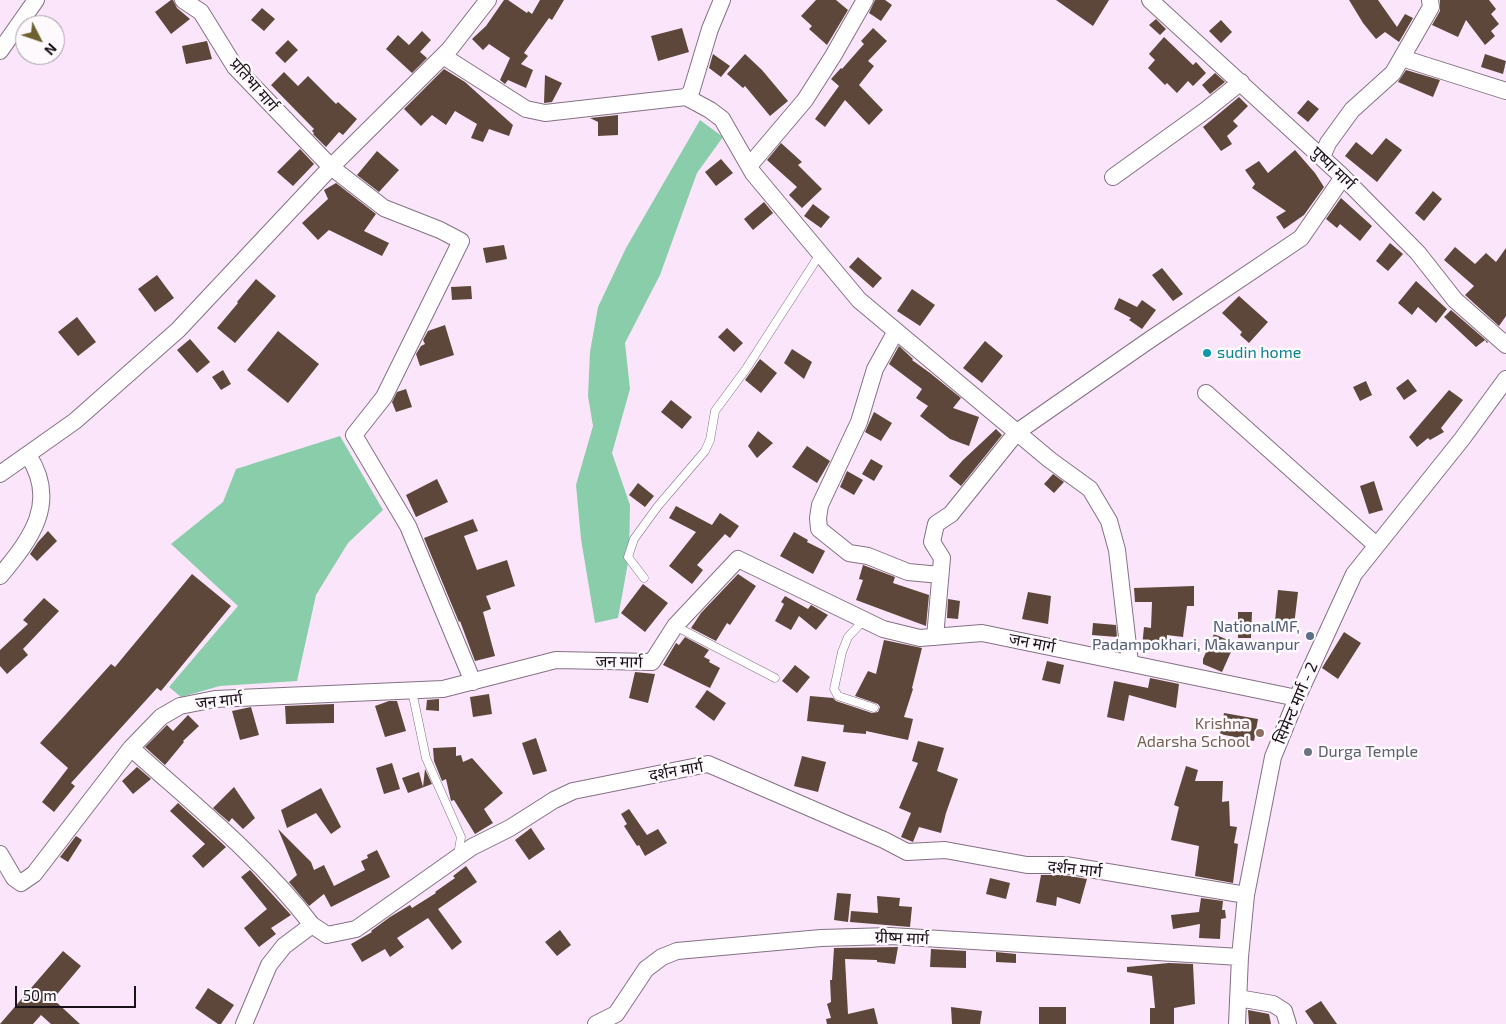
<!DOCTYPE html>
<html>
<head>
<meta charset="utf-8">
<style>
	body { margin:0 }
	#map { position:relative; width:1506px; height:1024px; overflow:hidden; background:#fbe5fb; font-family:"Exo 2",sans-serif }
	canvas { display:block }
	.north { position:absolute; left:15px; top:15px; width:50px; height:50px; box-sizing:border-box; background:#fdf9fd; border:1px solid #a29da2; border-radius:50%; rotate:131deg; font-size:14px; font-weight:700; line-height:20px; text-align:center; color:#191219 }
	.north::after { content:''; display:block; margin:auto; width:18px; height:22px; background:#6e612e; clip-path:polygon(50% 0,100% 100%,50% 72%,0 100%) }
	.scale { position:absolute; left:15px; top:986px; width:121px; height:22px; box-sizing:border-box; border:2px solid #191219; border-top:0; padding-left:6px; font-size:15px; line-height:18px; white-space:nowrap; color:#191219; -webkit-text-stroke:4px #fdf9fd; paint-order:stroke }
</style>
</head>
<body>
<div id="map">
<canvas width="1506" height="1024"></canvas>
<div class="north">N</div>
<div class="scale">50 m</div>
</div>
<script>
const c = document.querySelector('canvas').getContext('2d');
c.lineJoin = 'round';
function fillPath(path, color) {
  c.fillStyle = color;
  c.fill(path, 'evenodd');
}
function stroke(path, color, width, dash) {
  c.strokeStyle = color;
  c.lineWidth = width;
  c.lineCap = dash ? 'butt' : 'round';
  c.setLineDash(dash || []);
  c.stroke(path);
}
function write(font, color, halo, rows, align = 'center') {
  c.font = font + ' "Exo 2","Noto Sans Devanagari",sans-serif';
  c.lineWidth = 5;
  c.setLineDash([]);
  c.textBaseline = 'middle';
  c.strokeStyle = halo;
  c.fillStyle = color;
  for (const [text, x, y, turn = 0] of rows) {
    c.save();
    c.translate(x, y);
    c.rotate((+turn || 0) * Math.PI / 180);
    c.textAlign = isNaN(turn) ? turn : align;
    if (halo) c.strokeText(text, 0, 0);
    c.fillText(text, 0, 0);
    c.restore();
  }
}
const forest = new Path2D(`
	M700 120 723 137 697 173 660 275 625 343 630 389 612 453 630 505 629 557 618 618 595 623 581 539 576 485 593 426 588 396 590 352 598 307 626 248Z
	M340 436 383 510 348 543 316 595 297 681 220 686 181 697 169 687 238 606 171 544 223 502 236 469Z`);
const building = new Path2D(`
	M171 0H173L177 8 190 19 171 34 155 12Z
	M504 0H508L527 13 528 11 532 14 540 0H564L552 20 549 18 524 53 528 56 521 64 533 70 526 88 508 80 505 84 500 80 510 58 489 44 483 50 472 39 486 26Z
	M816 0H836L848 10 827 45 809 29 812 26 801 16Z
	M875 0H885L892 5 881 21 869 13Z
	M1056 0H1109L1093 26Z
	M1349 0H1378L1397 27 1405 14 1413 18 1399 42 1385 32 1376 39 1363 23Z
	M1440 0H1489L1496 9 1491 14 1499 24 1491 31 1495 36 1485 45 1466 20 1458 37 1432 25 1440 11Z
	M262 8 275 19 264 31 251 20Z
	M1156 19 1166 29 1160 35 1149 25Z
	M1221 20 1232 32 1221 43 1209 31Z
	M682 28 689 52 658 61 651 36Z
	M873 28 887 41 868 61 874 66 859 85 883 110 869 125 845 100 825 127 815 119 839 86 831 79 841 68 842 69 864 44 861 41Z
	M422 31 431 40 420 52 427 58 412 73 386 49 398 35 409 45Z
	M1164 37 1193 65 1196 62 1206 73 1193 86 1188 81 1177 93 1167 83 1165 85 1148 68 1155 60 1149 54Z
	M288 40 298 50 285 63 275 53Z
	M207 41 212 59 186 64 182 46Z
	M713 54 730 66 721 77 709 68Z
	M745 54 762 70 788 101 770 116 745 86 743 88 727 74Z
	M1485 54 1506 61 1503 74 1481 67Z
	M444 69 465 82 513 125 509 136 489 129 483 142 471 138 477 124 455 111 446 125 432 115 421 126 404 109Z
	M1406 70 1440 80 1433 97 1398 82Z
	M284 72 298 86 308 76 336 104 338 102 357 119 343 135 339 132 326 147 313 134 314 133 312 131 314 129 271 85Z
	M1215 73 1225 82 1210 94 1202 85Z
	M545 75 562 83 552 102 544 103Z
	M1239 97 1248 106 1233 121 1238 126 1227 136 1232 144 1221 151 1203 127Z
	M1308 100 1319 109 1308 122 1297 113Z
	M618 115V135L598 136V122L590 118Z
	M1386 138 1402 150 1377 182 1345 156 1356 142 1372 155Z
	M781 143 802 162 798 165 822 189 802 208 789 195 797 187 767 160Z
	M300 149 314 164 293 186 277 172Z
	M1295 150 1315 173 1324 187 1304 215 1284 229 1276 217 1286 211 1252 188 1255 184 1245 170 1259 161 1268 173Z
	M377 151 399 170 379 192 357 175Z
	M721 159 733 173 716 186 705 172Z
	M336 183 376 214 364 231 389 243 382 256 329 230 318 240 302 223 328 199 324 190Z
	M1433 191 1442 199 1424 221 1415 213Z
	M1341 198 1372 226 1360 241 1340 224 1337 228 1326 219Z
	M764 202 773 213 753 230 744 219Z
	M813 204 830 217 821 228 804 216Z
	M1390 243 1403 254 1388 271 1376 261Z
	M504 245 507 259 486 263 483 248Z
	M1455 247 1475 264 1486 253 1496 262 1506 248V316L1499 326 1465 295 1474 286 1444 260Z
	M858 257 882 278 873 288 849 267Z
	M1162 268 1183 294 1173 301 1152 275Z
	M157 275 174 298 155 312 138 289Z
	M256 279 276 296 235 343 217 328 238 303 237 302Z
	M1416 281 1447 309 1436 323 1418 307 1412 315 1398 303Z
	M471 286 472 299 452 300 451 287Z
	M912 289 935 305 920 326 897 311Z
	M1239 296 1268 322 1249 343 1240 335 1242 332 1222 313Z
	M1119 298 1137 307 1142 300 1156 310 1142 329 1129 320 1131 318 1114 309Z
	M1451 310 1488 342 1487 343 1485 340 1476 347 1444 317Z
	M77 317 96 342 78 356 58 332Z
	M445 325 454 355 420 366 416 354 421 346 425 344 423 340 428 331Z
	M727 328 743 343 734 352 718 337Z
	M278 331 319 364 288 403 247 370Z
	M190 339 210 362 197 373 177 350Z
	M985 341 1003 356 982 383 963 368Z
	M899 346 913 359 912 360 930 373 961 398 953 408 979 417 969 446 950 439 920 416 928 406 916 398 922 389 889 364Z
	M792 349 812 362 804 379 784 363Z
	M760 359 777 373 761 393 745 380Z
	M223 370 231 384 221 390 212 377Z
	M1408 379 1417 391 1404 400 1396 388Z
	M1366 381 1372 395 1360 401 1353 387Z
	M406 389 412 407 396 412 392 402 397 392Z
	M1449 390 1463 400 1441 428 1444 432 1430 440 1428 438 1417 447 1409 437Z
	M671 400 692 417 682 429 661 412Z
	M874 412 892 423 881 441 865 432Z
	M996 429 1002 435 961 486 949 476 963 460Z
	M758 431 773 443 757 458 748 446Z
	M807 446 830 461 817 483 792 467Z
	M871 459 883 466 874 481 862 474Z
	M847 471 863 480 854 495 840 487Z
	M1053 474 1064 482 1054 493 1044 484Z
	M437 479 448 502 416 517 406 495Z
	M1374 481 1383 510 1369 514 1360 486Z
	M638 483 654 496 645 507 629 495Z
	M676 506 712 525 720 513 739 526 730 538 725 534 697 565 703 570 692 584 669 566 696 532 669 518Z
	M473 519 478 531 464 536 477 570 507 560 515 586 486 596 491 609 483 612 495 656 475 661 460 621 459 622 424 538Z
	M48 531 57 541 37 561 30 554 38 542Z
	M794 532 808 540 807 542 825 551 813 574 780 556Z
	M863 565 895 577 893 583 929 595 926 626 856 600 863 580 859 579Z
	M192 574 231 606 161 691 157 688 71 783 75 786 54 812 42 802 68 768 40 743 111 664 115 667Z
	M738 574 756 586 730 625 727 623 716 641 691 628 701 613Z
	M643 584 668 603 645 632 621 613Z
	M1194 586V606H1187L1183 637 1167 635 1166 649 1142 647 1144 627 1151 628 1152 602H1135L1134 588Z
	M1278 590 1298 592 1293 634 1274 632Z
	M1028 592 1051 596 1048 624 1022 619Z
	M785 596 808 609 811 605 828 615 816 630 799 616 791 630 775 621 784 604 781 602Z
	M44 598 59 611 23 649 28 655 7 674 0 666V650L28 624 23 620Z
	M948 599 960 601 958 619 947 618Z
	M1238 612H1252L1251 638H1238Z
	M1093 623 1116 625 1117 637 1092 635Z
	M1344 632 1361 643 1338 679 1322 668Z
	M1214 634 1235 643 1222 672 1203 664V659Z
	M685 637 709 650 704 657 710 660 709 662 720 668 710 688 663 665 676 643 679 645Z
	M884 640 922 648 912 688 913 689 904 717 913 719 908 740 866 731V734L843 732 844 725 807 721 810 696 833 698 836 701 872 713 878 712 880 707 878 704 855 696 868 671 876 674Z
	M1047 661 1064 665 1060 684 1042 680Z
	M795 665 810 677 797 693 782 681Z
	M635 672 655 674 648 703 629 698Z
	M1150 678 1179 684 1176 708 1129 695 1124 721 1107 717 1114 681 1148 688Z
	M707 690 726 703 714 721 695 707Z
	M489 694 492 714 473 717 470 697Z
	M439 699V711L426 710 427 700Z
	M389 701H397L406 731 385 737 375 706Z
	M334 704V723L286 724 285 706Z
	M251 707 259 735 240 740 232 711Z
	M1224 713 1258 719 1254 741 1220 734Z
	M188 715 199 726 183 741 184 742 165 765 145 747 167 725 173 731Z
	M536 738 547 771 533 775 522 743Z
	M918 741 944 748 937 771 958 779 946 813 941 833 919 827 913 842 901 837 911 813 899 808 918 763 912 761Z
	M456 747V756L461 755 463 762 472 758 503 793 484 809 493 823 475 834 454 800 451 801 446 779 442 781 434 761 433 748Z
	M802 756 826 762 818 792 794 786Z
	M392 763 400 789 384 794 376 768Z
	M1186 766 1198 770 1195 781H1223L1222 802 1229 801 1230 826 1237 827 1234 843 1238 844 1233 883 1195 876 1199 846 1171 840 1179 807 1174 805Z
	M137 767 151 779 133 794 122 781Z
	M425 769 432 784 408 793 402 778 419 772 423 787Z
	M234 787 255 818 243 829 232 818 229 822 213 808Z
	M321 788 341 827 331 834 316 813 287 828 281 810Z
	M178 803 226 847 203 868 192 856 205 844 170 811Z
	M629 809 647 835 658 829 667 843 645 856 639 845 637 846 624 826 627 824 621 814Z
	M531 828 545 849 529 860 515 840Z
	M278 829 311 862 314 870 324 865 334 886 365 870 361 861 368 858 367 855 377 850 390 877 331 907 324 894 309 906 289 882 297 875Z
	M76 836 82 840 68 862 60 857Z
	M466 866 477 882 438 909 462 942 452 950 428 918 397 938 404 947 390 957 385 949 362 962 351 944 372 932 371 931 390 917 410 905 412 908 436 893 435 892 455 878 453 876Z
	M250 870 291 915 271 928 276 934 259 947 244 928 267 909 241 877Z
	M1041 875H1064L1087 879 1080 904 1057 897 1056 906 1036 902Z
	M990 878 1010 883 1006 899 986 894Z
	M837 893 851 894 848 922 834 920Z
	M877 896 900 898 899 906 912 907 910 927 850 922 851 911 878 913Z
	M1201 898 1223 901 1222 910H1225L1226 918 1221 919 1220 939 1199 938 1200 924 1173 929 1171 915 1199 912Z
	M560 930 571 945 557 956 545 942Z
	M898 947 895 964 877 962V960L845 959 848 1014 874 1008 878 1024H827L826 1019 831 1018 827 1004 831 1002 830 980H832L834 948Z
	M931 949 966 951V968L930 967Z
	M63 951 81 966 53 999 80 1024H51L41 1015 33 1024H0Z
	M996 952 1016 954V963L996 962Z
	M1169 963 1193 964 1195 1004 1174 1008V1024H1150V1008H1155L1152 976 1127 972V967Z
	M208 988 234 1005 221 1024H218L195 1008Z
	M1321 1001 1337 1024H1314L1305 1011Z
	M951 1007 982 1011 980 1024H952Z
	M1039 1007H1066V1024H1039Z
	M1248 1010 1269 1014 1271 1024H1249Z`);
const service = new Path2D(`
	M644 578 628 557 634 539 658 506 705 451 710 440 715 411 746 369 820 254
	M864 620 848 637 842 652 834 689 838 696 874 708
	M675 626 775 678
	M412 691 426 758 461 837 458 855`);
const minor = new Path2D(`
	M183 0 201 12 235 67 331 167 384 208 440 230 461 241 384 397 354 435 408 526 473 682
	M1150 0 1343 177 1418 253 1455 300 1506 345
	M0 51 36 0
	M443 56 526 109 545 113 686 97 710 110 722 119 753 173 859 300 1050 460 1090 489 1109 521 1117 550 1130 663
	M1402 58 1506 91
	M686 97 691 92 710 29 722 0
	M1322 157 1328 143 1352 110 1393 73 1431 7 1430 0
	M749 166 805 100 833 56 865 0
	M1113 177 1206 110 1241 82
	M896 331 875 369 859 422 820 505 818 518 819 529 849 553 868 556 908 572 940 575
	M1206 393 1376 545
	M0 474 75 421 178 330 331 167 449 50 488 0
	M0 576C31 539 59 502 28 455
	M935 637 942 558 932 542 936 524 951 514 1017 432 1148 341 1301 238 1343 177
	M131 748C193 804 261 858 312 925
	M0 854 14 878 21 883 34 874 131 748 161 717 180 706 215 699 443 689 556 660 652 662 675 626 738 559 883 629 920 638 982 633 1297 698
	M1238 998 1273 1004 1284 1011 1288 1024
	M244 1024 269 965 284 946 312 925 327 935 356 929 472 847 510 828 554 800 573 791 708 764 884 840 907 852 945 850 1027 865H1065L1246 895
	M596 1024 616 1014 646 969 662 957 677 951 821 938 890 936 1240 957
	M1237 1024 1240 957 1246 895 1273 757 1297 698 1354 574 1462 439 1506 379`);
const markers = [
	[1207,353,5,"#0f9aa8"],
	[1310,636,5,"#5c6f8a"],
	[1260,733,5,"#8d6e63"],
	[1308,752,5,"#6b7280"]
];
const streetNames = [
	["प्रतिभा मार्ग",254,85,49],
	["पुष्पा मार्ग",1333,168,44],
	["जन मार्ग",1032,643,11],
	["जन मार्ग",619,662,1],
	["जन मार्ग",219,701,-6],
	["सिमेन्ट मार्ग - 2",1296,703,-67],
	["दर्शन मार्ग",676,771,-10],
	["दर्शन मार्ग",1075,869,6],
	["ग्रीष्म मार्ग",902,938,2]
];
const cultureNames = [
	["sudin home",1217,353]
];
const serviceNames = [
	["NationalMF,",1300,627],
	["Padampokhari, Makawanpur",1300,645]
];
const educationNames = [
	["Krishna",1250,724],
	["Adarsha School",1250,742]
];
const worshipNames = [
	["Durga Temple",1318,752]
];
fillPath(forest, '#8acdab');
fillPath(building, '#5d473a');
stroke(service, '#857184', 9);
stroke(minor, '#857184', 18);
stroke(service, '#fff', 8);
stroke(minor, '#fff', 16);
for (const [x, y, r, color] of markers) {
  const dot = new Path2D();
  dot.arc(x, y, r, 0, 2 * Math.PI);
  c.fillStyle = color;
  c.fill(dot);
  stroke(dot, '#fdf9fd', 2);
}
write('16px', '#191219', '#fdf9fd', streetNames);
write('16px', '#0d838f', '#fdf9fd', cultureNames, 'left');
write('16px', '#4e5e75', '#fdf9fd', serviceNames, 'right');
write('16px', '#785e54', '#fdf9fd', educationNames, 'right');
write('16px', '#5b616d', '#fdf9fd', worshipNames, 'left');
</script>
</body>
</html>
